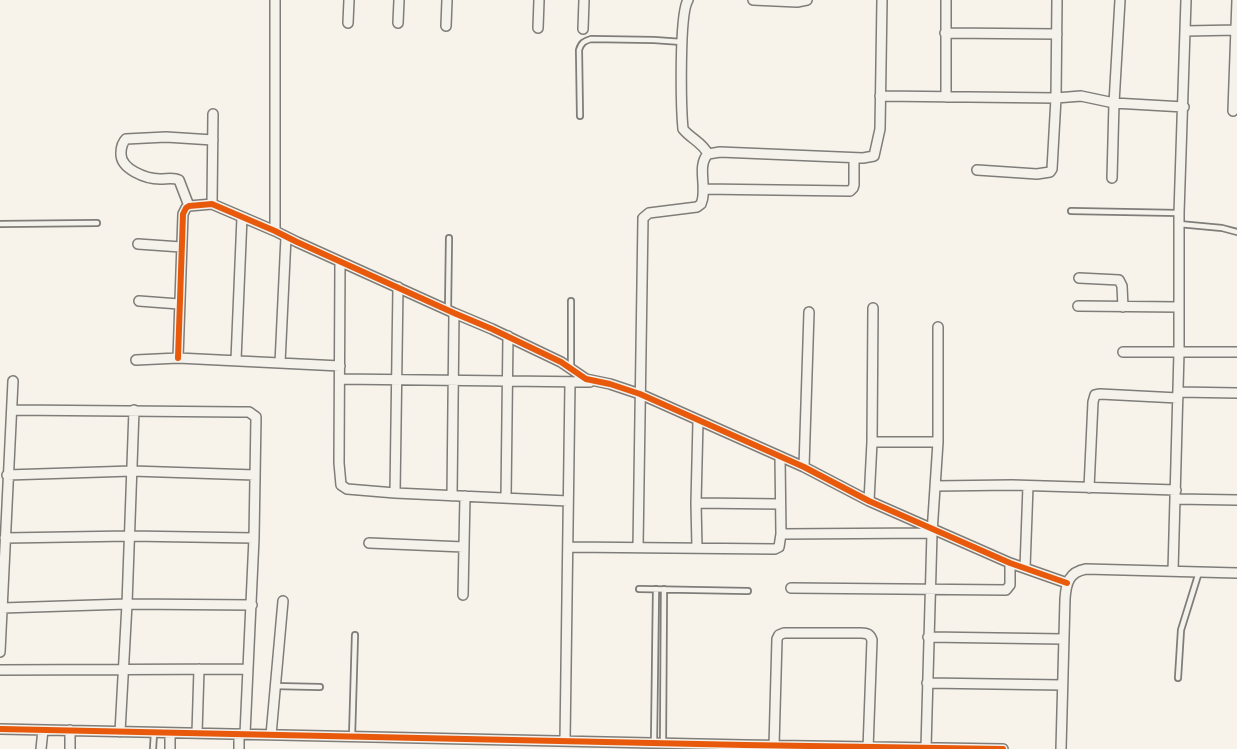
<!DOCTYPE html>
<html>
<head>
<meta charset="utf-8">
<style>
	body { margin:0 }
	canvas { display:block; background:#f7f3ea }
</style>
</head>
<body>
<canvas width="1237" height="749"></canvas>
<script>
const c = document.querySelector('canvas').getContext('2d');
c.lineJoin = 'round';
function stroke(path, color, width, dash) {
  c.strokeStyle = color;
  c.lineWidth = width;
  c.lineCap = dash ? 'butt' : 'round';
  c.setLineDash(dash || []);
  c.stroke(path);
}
const service = new Path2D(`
	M580 116 579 50C581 43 584 41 591 39L654 40 682 42
	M1071 211 1179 213
	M0 224 97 223
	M1179 224 1222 228 1237 232
	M571 301V368
	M448 310 449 238
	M639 589 748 591
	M1178 678 1181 630 1199 572
	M274 686 320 687
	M352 737 355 635
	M654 742 656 589
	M663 743 664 589
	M153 749 154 733`);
const minor = new Path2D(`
	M275 0V231
	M688 0C679 14 681 108 683 129 691 139 702 142 708 154
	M753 0 797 2 807 0
	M946 0V97
	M348 23 349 0
	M398 23 399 0
	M446 26 447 0
	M538 28 539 0
	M583 29 584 0
	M1185 31 1237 30
	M945 33 1057 34
	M880 96 1056 98 1081 96 1114 103 1184 107
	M1233 111 1237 0
	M977 170 1037 174 1050 172 1052 169 1056 98 1057 0
	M1112 178 1114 103 1120 0
	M703 189 850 191 853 188 854 185V158
	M212 204 213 114
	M189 206 179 180C173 177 167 179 160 179 146 179 120 169 121 153 121 147 122 143 126 139L166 137 213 140
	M138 244 181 247
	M340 262 339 463 341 485 347 489 395 493 568 501
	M1079 278 1119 280 1122 286 1123 307
	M139 301 179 304
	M1078 306 1179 307
	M1123 352H1237
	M178 358 183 214 186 208 189 206 212 204 275 231 297 242 454 313 492 329 561 362 586 379 610 384 640 394 804 467 869 501 1010 563 1067 583
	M136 360 178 358 340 366
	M236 360 242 217
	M280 363 286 237
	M340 379 590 382
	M1178 392 1237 393
	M12 410 239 412H249L256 417 254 538 245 734
	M872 442H938
	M804 467 809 312
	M7 475 132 471 255 475
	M936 486 1012 485 1176 490
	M1089 488 1093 402 1095 395 1100 394 1178 398
	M395 493 398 287
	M452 496 454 313
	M506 498 508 336
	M1175 499 1237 500
	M869 501 872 442 873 308
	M696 503 698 421
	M781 534 932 533
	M5 538 130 536 254 538
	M369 543 464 547
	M568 547 775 549 779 547 781 534 780 457
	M638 547 643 218 649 213 697 207 701 204C708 189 696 166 708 154L720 152 863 158 874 156 880 129 882 0
	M697 548 696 503 780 504
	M1025 568 1028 486
	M1173 571 1179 352V213L1186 0
	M791 588 1006 590 1010 585V563
	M463 595 465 496
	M2 608 127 604 252 605
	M928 637 1063 639
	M0 652 13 381
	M0 670 248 669
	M927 683 1062 685
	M0 729 745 745 1003 749
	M120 732 127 604 134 410
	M197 733 199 669
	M271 735 283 601
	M565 741 570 383
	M774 746 777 639 779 635 784 633H861C867 633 870 634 872 640L868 749
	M926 748 932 533 938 442V327
	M41 749 43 730
	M70 749V730
	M170 749V733
	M239 749V734
	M1061 749 1065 599C1066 583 1069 572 1086 569L1237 573`);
const cycleway = new Path2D(`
	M178 358 183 214 186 208 189 206 212 204 275 231 297 242 454 313 492 329 561 362 586 379 610 384 640 394 804 467 869 501 1010 563 1067 583
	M0 729 745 745 1003 749`);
stroke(service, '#7f7d79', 8);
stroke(minor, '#7f7d79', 12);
stroke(service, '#f5f2ec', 4.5);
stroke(minor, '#f5f2ec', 9);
stroke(cycleway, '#e8590c', 6);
</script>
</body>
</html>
